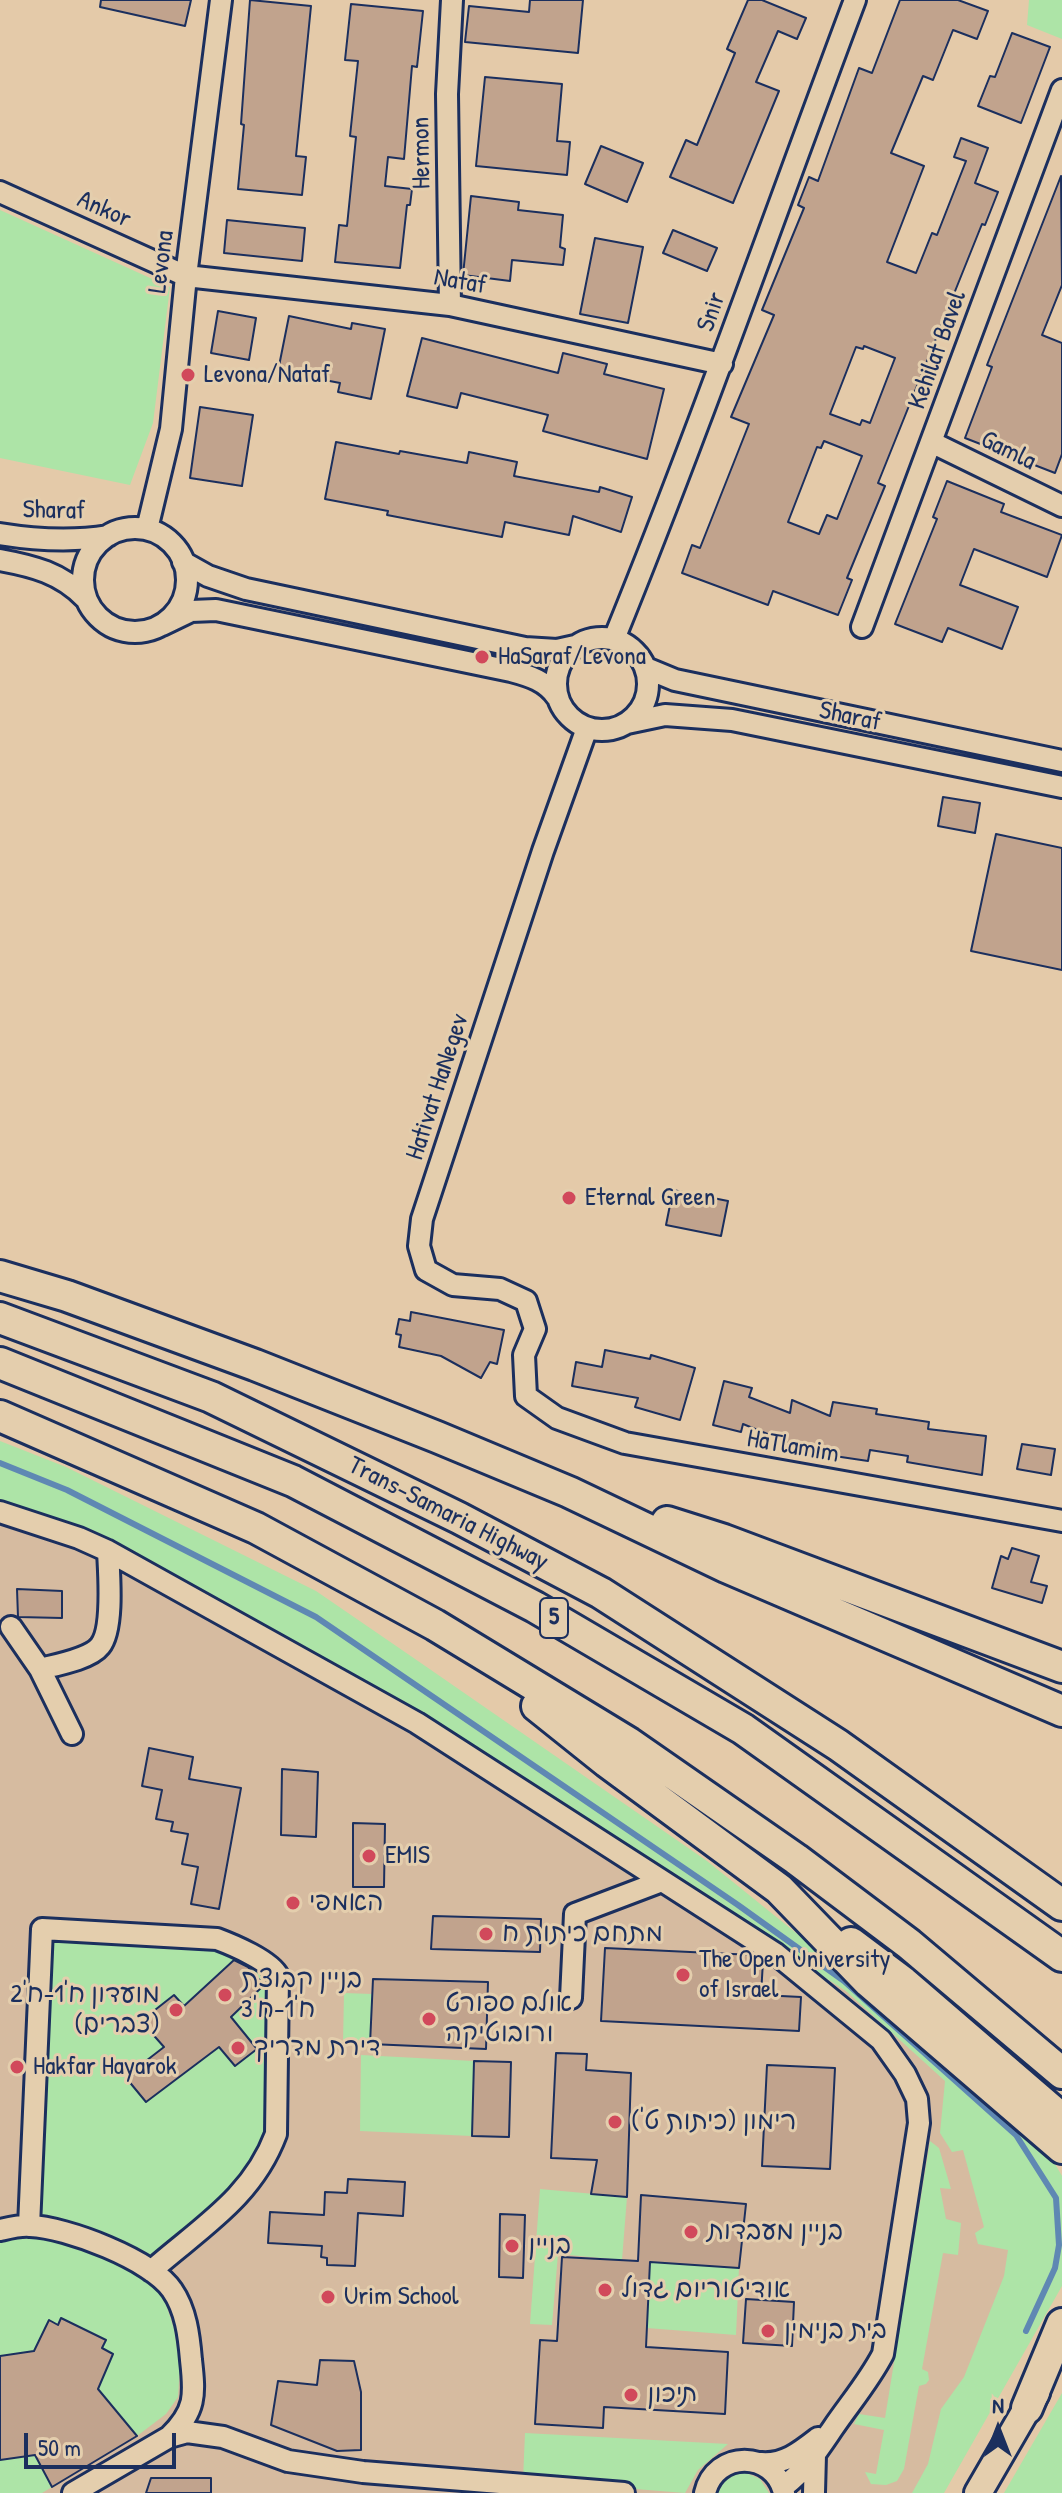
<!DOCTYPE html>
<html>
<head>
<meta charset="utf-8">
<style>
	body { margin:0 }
	#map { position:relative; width:1062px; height:2493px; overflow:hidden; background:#e4caa9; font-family:"Patrick Hand",sans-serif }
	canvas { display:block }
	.north { position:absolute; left:958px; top:2389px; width:80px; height:80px; -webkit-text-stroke:6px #e4cead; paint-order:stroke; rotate:0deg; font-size:22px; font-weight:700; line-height:32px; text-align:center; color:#1b2f5e }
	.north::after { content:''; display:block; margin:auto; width:28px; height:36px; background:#1b2f5e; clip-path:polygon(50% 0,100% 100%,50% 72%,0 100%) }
	.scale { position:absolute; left:24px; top:2433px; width:152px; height:36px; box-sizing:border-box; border:4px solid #1b2f5e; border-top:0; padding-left:10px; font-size:24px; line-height:28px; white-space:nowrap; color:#1b2f5e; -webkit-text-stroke:6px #e4cead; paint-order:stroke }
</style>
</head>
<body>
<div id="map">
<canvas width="1062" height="2493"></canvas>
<div class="north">N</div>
<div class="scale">50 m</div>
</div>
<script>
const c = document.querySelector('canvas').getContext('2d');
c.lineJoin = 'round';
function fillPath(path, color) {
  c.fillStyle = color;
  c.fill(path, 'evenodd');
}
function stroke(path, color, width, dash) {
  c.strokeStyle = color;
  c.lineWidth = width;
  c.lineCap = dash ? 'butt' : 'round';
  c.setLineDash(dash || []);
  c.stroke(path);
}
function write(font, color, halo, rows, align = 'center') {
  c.font = font + ' "Patrick Hand","Playpen Sans Hebrew",sans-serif';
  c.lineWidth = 6;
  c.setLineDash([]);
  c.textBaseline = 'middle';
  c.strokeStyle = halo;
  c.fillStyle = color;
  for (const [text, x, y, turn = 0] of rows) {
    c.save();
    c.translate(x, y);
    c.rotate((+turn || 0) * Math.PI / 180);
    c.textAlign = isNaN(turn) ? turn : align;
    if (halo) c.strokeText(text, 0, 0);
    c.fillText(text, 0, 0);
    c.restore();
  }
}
const built = new Path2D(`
	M0 1503 86 1530 334 1664 846 1991 946 2081 1051 2252 928 2493H0Z`);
const green = new Path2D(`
	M1029 0H1062V39L1027 25Z
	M0 210 170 287 153 423 130 485 0 458Z
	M0 1441 66 1467 316 1591 418 1661 707 1861 842 1970 1051 2157 1062 2176V2286L944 2493H912L928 2464 941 2409 964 2377 1004 2276 1008 2250 978 2244 975 2233 984 2227 963 2150 952 2152 940 2133 945 2081 846 1991 334 1664 86 1530 0 1503Z
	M42 1936 166 1940 272 1956 269 2129 250 2176 147 2262 33 2222Z
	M344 1993 372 1994 370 2044 343 2043Z
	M361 2055 474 2061 472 2136 360 2131Z
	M930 2141 939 2148 951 2189 940 2188 946 2219 961 2223 958 2255 943 2253 922 2369 928 2372 929 2380 926 2384 919 2386 904 2469 897 2481 886 2485 871 2484 865 2472 876 2474 884 2430 854 2424 859 2414 885 2418Z
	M540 2189 627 2197 622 2260 558 2254 552 2325 530 2324Z
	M48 2234 127 2263 164 2298 174 2329 180 2366 178 2397 166 2414 137 2436 98 2389 113 2354 102 2348 106 2340 62 2319 58 2325 50 2321 31 2358 12 2355 0 2356V2236Z
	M650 2262 739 2268 736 2335 647 2328Z
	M1062 2393V2493H1004Z
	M525 2433 728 2444 698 2470 685 2493 523 2480Z
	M35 2455 52 2487 42 2493H0V2460Z
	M744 2472 760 2479 769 2493H717L727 2477Z`);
const stream = new Path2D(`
	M0 1463 67 1490 316 1617 738 1905 844 1981 1016 2135 1056 2198 1059 2245 1055 2268 1026 2331`);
const building = new Path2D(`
	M101 0H191L185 26 100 7Z
	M250 0 311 6 296 156 306 157 302 195 238 189 244 125 241 124Z
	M530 0H583L578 53 465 42 469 6 529 12Z
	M748 0H762L806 18 797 39 778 31 756 82 779 91 733 203 670 177 686 140 697 145 735 53 727 49Z
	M900 0H958L988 11 977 39 953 30 933 80 923 76 891 153 924 166 887 262 916 273 932 233 937 235 966 161 954 157 961 138 988 148 975 183 998 192 985 225 982 224 878 483 885 486 847 578 852 580 838 615 773 591 768 605 682 573 692 545 700 548 749 424 731 417 774 315 762 310 804 208 798 205 809 177 818 181 859 68 872 73ZM864 346 895 358 870 423 862 420 860 425 830 414 856 347 863 349ZM824 441 862 456 837 519 827 515 819 534 788 522 817 447 821 448Z
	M351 4 423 11 417 67 412 66 404 159 388 157 385 186 412 189 410 205H407L400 268 335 262 339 225 347 226 356 137 350 136 358 61 345 60Z
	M1012 33 1050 47 1021 123 978 106 990 76 995 77Z
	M485 77 562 84 557 141 570 142 567 175 476 166Z
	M601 146 643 163 627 202 585 184Z
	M1061 176 1062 285 1042 335 1062 343V454L1055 473 965 438 992 367 987 365Z
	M471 196 519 202 518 210 563 215 560 247 565 249 563 265 512 260 510 281 463 275Z
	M227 220 305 228 302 261 224 253Z
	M673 230 717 248 707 271 663 253Z
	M595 238 643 247 628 323 580 314Z
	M218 311 256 318 249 360 211 353Z
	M289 316 351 329 352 323 385 329 371 399 338 392 340 383 278 371Z
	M422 338 558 373 563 353 607 364 604 374 664 389 647 459 543 431 548 415 461 393 457 408 407 396Z
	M200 407 253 415 242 486 190 478Z
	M336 442 399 454 400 451 467 463 469 452 517 462 514 476 599 492 600 487 632 497 621 532 573 516 569 535 505 522 502 537 439 525 387 515 388 511 325 499Z
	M947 481 1004 504 1001 512 1062 535 1047 577 974 549 960 585 1018 607 1002 649 948 628 942 642 895 624 937 519 933 517Z
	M943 797 980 803 975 833 938 826Z
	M996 834 1062 848V970L971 951Z
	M673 1190 728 1201 721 1236 666 1225Z
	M411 1312 504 1330 497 1364 490 1362 481 1378 441 1356 399 1347 401 1335 396 1334 399 1319 410 1321Z
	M605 1350 650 1359 651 1355 695 1368 680 1420 635 1407 638 1398 572 1386 576 1362 602 1367Z
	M724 1381 752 1388 749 1397 790 1413 792 1400 830 1416 833 1402 877 1409 876 1414 929 1422 928 1429 986 1436 982 1475 907 1462 908 1456 870 1450 868 1461 814 1453 743 1424 741 1432 713 1425Z
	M1022 1444 1055 1449 1051 1475 1017 1469Z
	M1012 1548 1039 1556 1031 1582 1047 1586 1042 1603 992 1588 1001 1556 1008 1559Z
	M17 1589 62 1591V1618L18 1617Z
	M149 1748 193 1757 189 1779 241 1788 219 1909 191 1904 198 1867 182 1864 188 1834 171 1831 173 1822 156 1819 162 1790 142 1786Z
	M282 1769 318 1772 316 1837 281 1835Z
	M353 1823 385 1824 384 1887H353Z
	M433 1916 541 1919 540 1952 431 1949Z
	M605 1948 754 1955 763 1961 761 1995 801 1997 799 2031 601 2021Z
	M234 1960 248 1967 264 1985 231 2017 257 2049 235 2066 219 2047 146 2102 127 2079 144 2067 142 2064 164 2047 141 2021 174 1995 184 2006Z
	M373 1979 488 1982 486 2049 370 2044Z
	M556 2053 587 2054 586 2070 631 2073 627 2197 591 2194 597 2160 551 2158Z
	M474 2061 511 2062 509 2137 472 2136Z
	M767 2065 835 2068 830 2169 762 2166Z
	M348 2179 405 2182 403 2216 358 2213 355 2266 327 2265V2258L321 2257 322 2246 268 2243 270 2212 324 2215 325 2192 347 2193Z
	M641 2195 746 2204 739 2268 650 2262 646 2347 728 2352 725 2414 604 2407 603 2428 535 2424 540 2340 557 2341 562 2257 638 2261Z
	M500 2214 525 2215 523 2278 499 2277Z
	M746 2299 794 2302 792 2346 743 2343Z
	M61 2318 106 2340 102 2348 113 2354 98 2389 137 2436 52 2487 35 2455 0 2460V2356L34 2351 49 2320 58 2325Z
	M320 2360 354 2361 361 2392V2450L337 2451 271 2425 278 2381 317 2385Z
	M151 2478H211V2493H146Z`);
const minor = new Path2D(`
	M0 192 186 276 450 305 722 364
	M450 305 447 94 452 0
	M931 442 1062 506
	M83 580a52 52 0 1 1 104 0a52 52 0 1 1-104 0Z
	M147 529 171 429 186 276 221 0
	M0 534C37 540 71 542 108 536
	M0 560C33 566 61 573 85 598
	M183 562 208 576 246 589 525 648 557 650 575 646
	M162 625 191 611 216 610 511 671C530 676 546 681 557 697
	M862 627 1062 90
	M556 684a46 46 0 1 1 92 0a46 46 0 1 1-92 0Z
	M614 639C700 428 775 213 855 0
	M646 668 675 680 1062 761
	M627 723 665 715 732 720 1062 787
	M587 728 543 851 422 1219 419 1246 426 1270 453 1285 500 1289 526 1301 535 1329 524 1355 526 1396 557 1418 625 1443 1062 1521
	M0 1512 79 1538 108 1551 417 1723 776 1954 881 2040 905 2074 917 2099 919 2123 883 2354C869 2381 850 2403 833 2428 818 2450 804 2472 783 2487
	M11 1627 40 1669 72 1734
	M40 1669C56 1665 90 1659 100 1646 114 1629 109 1573 108 1551
	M571 1998 575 1914 662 1881
	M29 2226 42 1929 217 1939C233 1945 271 1961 278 1976L276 2134C252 2198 201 2227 151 2271
	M0 2230C9 2228 21 2225 30 2226 66 2227 152 2260 172 2290 186 2310 189 2336 191 2360 195 2395 196 2411 169 2437
	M761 2463C784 2465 800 2452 818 2438
	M73 2493 169 2437 187 2432 223 2437 288 2461 363 2472 624 2493
	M705 2493C715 2450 774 2450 784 2493
	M814 2493 815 2455`);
const major = new Path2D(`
	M978 2493 1036 2393`);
const highway = new Path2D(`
	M0 1276 67 1296 255 1365 437 1437 569 1492 726 1567 1062 1711
	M0 1318 211 1397 459 1518 601 1593 838 1745 1062 1905
	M0 1363 293 1481 535 1607 743 1729 1062 1956
	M0 1416 256 1528 435 1625 629 1743 796 1859 909 1944 1062 2073
	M667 1522 724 1540 1062 1667
	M537 1706 607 1762 779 1889 869 1982 1062 2148
	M851 1943 903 1982 1062 2119
	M1027 2408 1062 2324`);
const markers = [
	[188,375,8,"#d1495b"],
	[482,657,8,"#d1495b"],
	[569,1198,8,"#d1495b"],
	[369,1856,8,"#d1495b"],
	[293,1903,8,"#d1495b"],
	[486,1934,8,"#d1495b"],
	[683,1975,8,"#d1495b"],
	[225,1995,8,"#d1495b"],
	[176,2010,8,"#d1495b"],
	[429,2019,8,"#d1495b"],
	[238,2048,8,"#d1495b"],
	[17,2067,8,"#d1495b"],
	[615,2122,8,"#d1495b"],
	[691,2232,8,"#d1495b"],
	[512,2246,8,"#d1495b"],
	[605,2290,8,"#d1495b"],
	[328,2297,8,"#d1495b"],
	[768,2331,8,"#d1495b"],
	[631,2395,8,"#d1495b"]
];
const shields = [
	[554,1618,28]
];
const shieldNames = [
	["5",554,1618]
];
const streetNames = [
	["Hermon",422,153,-91],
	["Ankor",104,210,24],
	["Levona",162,262,-83],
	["Nataf",460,282,10],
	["Snir",712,312,-71],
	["Kehilat Bavel",938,350,-70],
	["Gamla",1008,451,26],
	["Sharaf",54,511,1],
	["Sharaf",850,717,12],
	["Hativat HaNegev",438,1087,-72],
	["HaTlamim",793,1447,10],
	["Trans-Samaria Highway",448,1514,27]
];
const poiNames = [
	["Levona/Nataf",204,375],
	["HaSaraf/Levona",498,657],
	["Eternal Green",585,1198],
	["EMIS",385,1856],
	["האמפי",309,1903],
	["מתחם כיתות ח",502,1934],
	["The Open University",699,1960],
	["of Israel",699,1990],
	["בניין קבוצת",241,1980],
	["ח'1-ח'3",241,2010],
	["מועדון ח'1-ח'2",160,1995,"right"],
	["(צברים)",160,2025,"right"],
	["אולם ספורט",445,2004],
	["ורובוטיקה",445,2034],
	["דירת מדריך",254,2048],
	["Hakfar Hayarok",33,2067],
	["רימון (כיתות ט')",631,2122],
	["בניין מעבדות",707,2232],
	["בניין",528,2246],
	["אודיטוריום גדול",621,2290],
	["Urim School",344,2297],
	["בית בנימין",784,2331],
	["תיכון",647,2395]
];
fillPath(built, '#d6bba0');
fillPath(green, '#ade4a7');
stroke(stream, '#5f88b3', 6);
fillPath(building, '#c1a38d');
stroke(building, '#1b2f5e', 2);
stroke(minor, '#1b2f5e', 26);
stroke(major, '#1b2f5e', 32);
stroke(highway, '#1b2f5e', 36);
stroke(minor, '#e4cead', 20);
stroke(major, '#e4cead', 26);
stroke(highway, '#e4cead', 30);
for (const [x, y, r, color] of markers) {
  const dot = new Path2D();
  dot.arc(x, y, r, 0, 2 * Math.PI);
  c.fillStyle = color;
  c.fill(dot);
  stroke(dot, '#e4cead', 3);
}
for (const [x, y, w] of shields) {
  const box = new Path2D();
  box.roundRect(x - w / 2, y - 20, w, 40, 6);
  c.fillStyle = '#e4cead';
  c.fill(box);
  stroke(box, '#1b2f5e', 2);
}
write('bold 24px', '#1b2f5e', null, shieldNames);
write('26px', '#1b2f5e', '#e4cead', streetNames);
write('26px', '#1b2f5e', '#e4cead', poiNames, 'left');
</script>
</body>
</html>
